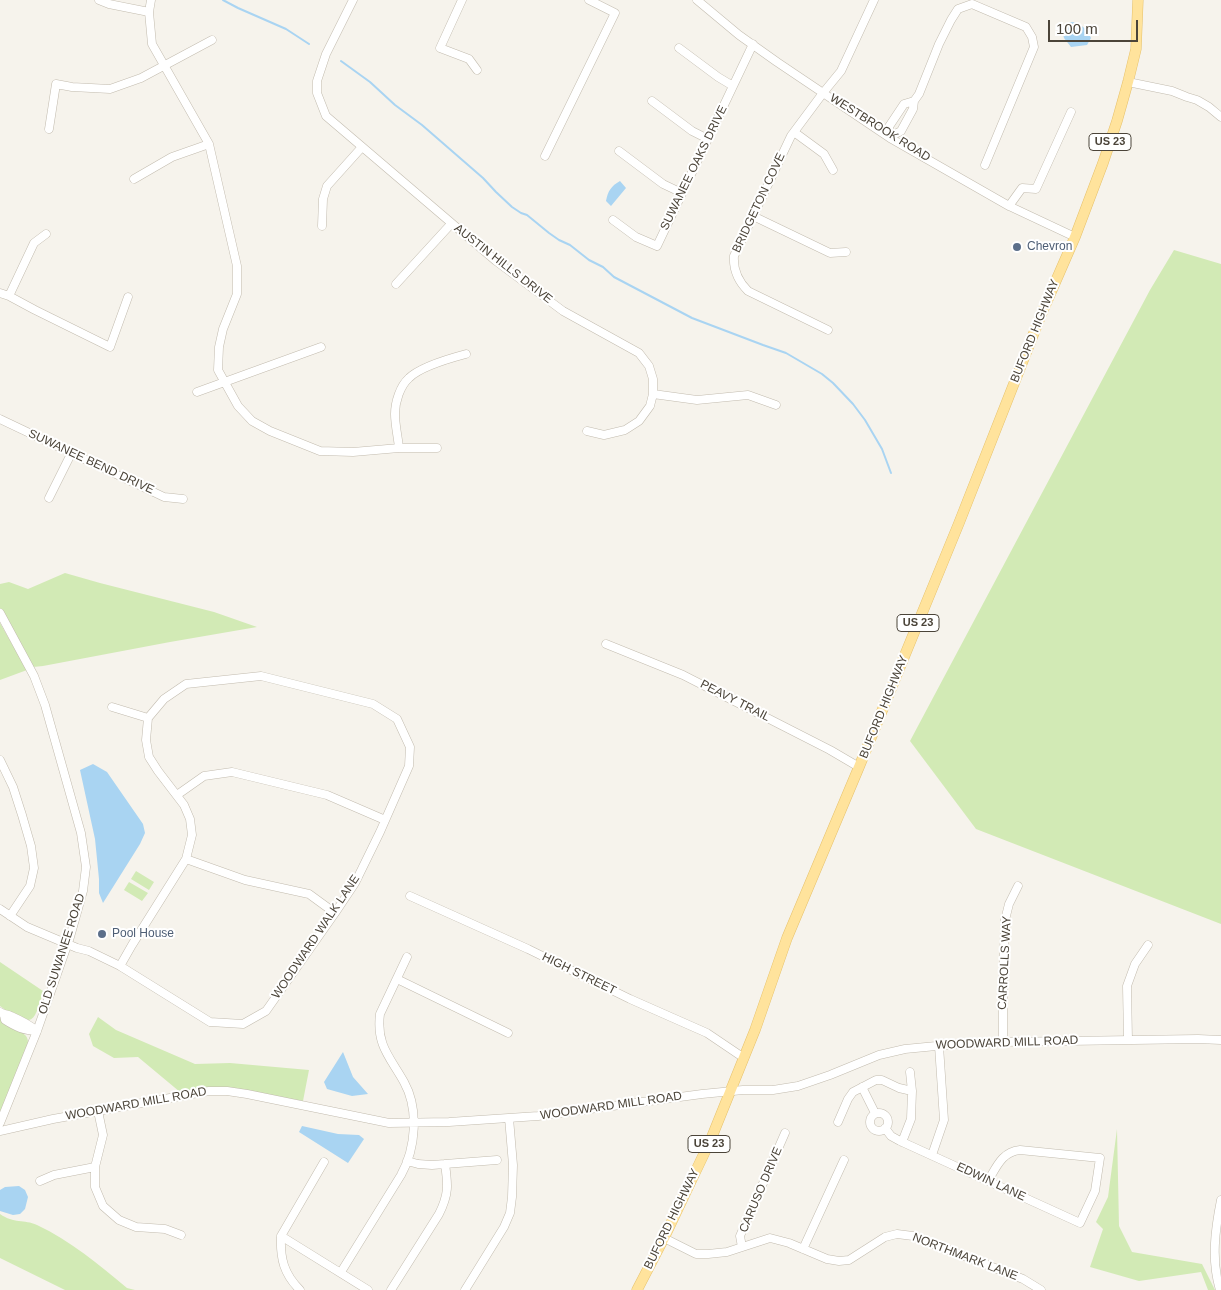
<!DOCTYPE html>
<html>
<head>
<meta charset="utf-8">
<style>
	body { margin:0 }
	#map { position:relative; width:1221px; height:1290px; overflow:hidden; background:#f6f3ec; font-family:Helvetica,sans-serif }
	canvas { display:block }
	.scale { position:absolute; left:1048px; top:20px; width:90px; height:22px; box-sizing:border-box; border:2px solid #4b4439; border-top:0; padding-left:6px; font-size:15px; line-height:18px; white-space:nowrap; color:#4b4439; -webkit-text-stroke:4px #fff; paint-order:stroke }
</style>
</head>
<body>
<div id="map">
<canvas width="1221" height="1290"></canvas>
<div class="scale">100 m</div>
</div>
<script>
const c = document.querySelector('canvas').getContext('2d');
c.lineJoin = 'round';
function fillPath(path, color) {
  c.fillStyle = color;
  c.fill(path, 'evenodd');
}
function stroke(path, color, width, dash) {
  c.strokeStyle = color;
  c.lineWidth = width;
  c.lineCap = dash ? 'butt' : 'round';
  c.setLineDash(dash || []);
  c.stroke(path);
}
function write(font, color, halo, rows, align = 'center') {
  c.font = font + ' Helvetica,sans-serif';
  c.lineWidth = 4;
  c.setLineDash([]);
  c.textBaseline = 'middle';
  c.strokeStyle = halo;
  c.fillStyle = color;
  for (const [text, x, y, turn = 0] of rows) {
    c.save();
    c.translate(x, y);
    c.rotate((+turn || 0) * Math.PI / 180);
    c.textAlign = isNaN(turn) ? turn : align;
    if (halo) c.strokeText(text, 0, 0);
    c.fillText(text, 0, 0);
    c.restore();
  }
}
const green = new Path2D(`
	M1174 250 1221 264V924L976 829 910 741 1150 290Z
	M65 573 100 583 214 612 257 627 170 642 43 666 33 667 0 608V584L9 582 28 589Z
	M0 623 27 670 0 680Z
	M136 871 154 882 149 890 131 879Z
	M129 882 148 893 142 901 124 890Z
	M0 962 43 991C41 999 39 1008 35 1015 27 1029 8 1012 0 1006Z
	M98 1017 116 1030 195 1064 230 1063 309 1070 303 1101 228 1088 215 1087 180 1092 138 1057 114 1058 93 1046 89 1034Z
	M0 1018C5 1021 24 1033 26 1036 28 1039 28 1041 28 1044L0 1113Z
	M1117 1129 1119 1226 1132 1252 1202 1264 1215 1290H1208L1201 1272 1139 1281 1090 1267 1103 1229 1096 1222 1108 1197Z
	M0 1214C14 1224 24 1219 37 1225 71 1241 98 1264 127 1288L135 1290H65L0 1258Z`);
const water = new Path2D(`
	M1070 22C1080 22 1087 29 1091 38L1087 45 1071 47 1064 38 1062 30Z
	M620 181 626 188 611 206 606 201C608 191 611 186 620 181Z
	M93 764 107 772 143 824 145 833 140 844 103 903 99 893V879L95 839 80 770Z
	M343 1052 353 1077 368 1094 352 1096 327 1089 324 1082Z
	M302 1126 338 1134 359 1135 364 1139 348 1163 299 1132Z
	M19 1186 25 1190 28 1197 25 1209 20 1214 13 1215 0 1211V1190L5 1187Z`);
const stream = new Path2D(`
	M223 0 238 8 286 29 309 44
	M341 61 370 82 395 105 422 125 483 178 496 192 512 207 521 213 527 215 549 233 559 240 570 245 589 260 603 267 614 277 692 318 763 345 786 353 822 374 833 383 853 404 865 420 882 449 891 473`);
const minor = new Path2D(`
	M99 0 109 4 149 12
	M151 0 149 12 152 44 209 144 237 266V294L223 329 219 347 218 370 238 406 252 421 270 431 320 451 353 452 399 448H437
	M353 0 326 54 317 81V93L326 116 496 261 563 311 639 353 649 366 653 379V394L650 406 639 421 625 430 604 435 587 431
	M462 0 440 48 469 59 477 70
	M697 0 739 35 777 62 890 138 1009 206 1075 237
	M679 48 718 77 733 86
	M1128 82 1172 91 1187 97 1197 100 1209 107 1221 117
	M652 101 692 131 708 139
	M49 129 56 84 72 87 110 89 141 78 212 40
	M794 132 824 154 833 170
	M893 135 888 128 904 104 914 101
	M890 138 893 135 901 131 913 109 914 101 919 94 939 44 951 20 958 9 972 4 1026 27 1032 37 1034 47 985 165
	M619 151 663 184 682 193
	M545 156 615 13 589 0
	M134 179 172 157 209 144
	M1009 206 1022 188 1036 189 1071 112
	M753 216 830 253 846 252
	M613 220 636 237 657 246 753 44
	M322 226 323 199 327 186 362 147
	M396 284 451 224
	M0 293 9 296 35 310 110 347 128 297
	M9 296 34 243 46 234
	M828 330 748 291C738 281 733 270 734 256L791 136 823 93 841 71 874 0
	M197 392 321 347
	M653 394 697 400 748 395 776 405
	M0 419 164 497 183 499
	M399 448C398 437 395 425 395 414 395 402 400 386 409 378 420 367 451 358 466 354
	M49 498 71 454
	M0 613 34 676 45 705 81 833 86 867 83 891 70 937 37 1031 0 1123
	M606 644 683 675 830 750 859 767
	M112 707 148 718
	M0 760 13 787 22 815 31 846 34 868 30 886 10 916
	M177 795 204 776 232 772 327 795 385 820
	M186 859 245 880 309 894 335 913
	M410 896 528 949 630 999 707 1033 744 1058
	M0 909 27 927 77 948 89 951 120 966 210 1022 243 1024 266 1011 335 913 355 883 380 832 409 766 410 747 397 719 373 704 261 676 186 684 164 699 148 718 146 740 149 757 158 771 184 805 190 819 192 835 186 859 132 945 120 966
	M397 979 508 1033
	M0 1012C4 1015 7 1014 11 1016 20 1020 30 1025 37 1031
	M4 1015 5 1020C16 1027 24 1031 37 1031
	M1128 1040 1127 986 1135 964 1148 945
	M1003 1042V985L1005 920 1009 904 1018 886
	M862 1087 875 1113
	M98 1111 103 1135 95 1167V1187L103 1206 119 1220 136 1227 165 1229 181 1235
	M870 1122a9 9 0 1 1 18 0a9 9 0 1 1-18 0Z
	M838 1122 848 1099 853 1092 876 1080H882L899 1088 912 1091
	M885 1128 891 1136 900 1141 1080 1223 1095 1191 1100 1158 1020 1150C1002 1152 997 1166 988 1181
	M0 1131 53 1119 209 1091H227L247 1094 389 1123 449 1122 538 1116 702 1094 743 1090H773L798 1086 830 1075 879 1055 905 1049 957 1044 1003 1042 1198 1039 1221 1040
	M902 1142 911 1119 912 1091 910 1072
	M932 1155 944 1120 939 1046
	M407 1161 418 1164 432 1165 497 1160
	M40 1181 54 1175 95 1167
	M281 1236 324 1162
	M664 1238 696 1254H708L727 1252 770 1238 789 1243 827 1259 839 1261 849 1260 885 1237 897 1234 913 1236 1023 1279 1041 1290
	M742 1247 740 1236 785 1133
	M803 1249 844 1160
	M341 1272 401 1175C416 1148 419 1109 404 1082 390 1057 376 1045 380 1014L407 957
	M300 1290C284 1274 280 1259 281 1236L368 1290
	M391 1290 439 1214C449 1194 448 1185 445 1164
	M465 1290 504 1227 510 1213 512 1197 513 1165 509 1118
	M1220 1290C1211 1260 1215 1230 1221 1200`);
const major = new Path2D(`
	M637 1290 664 1238 711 1139 755 1030 787 938 859 767 959 523 1041 315 1075 237 1103 163 1117 121 1128 82 1136 49 1138 0`);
const markers = [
	[1017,247,5,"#5c6f8a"],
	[102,934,5,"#5c6f8a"]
];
const shields = [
	[1110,142,42],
	[918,623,42],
	[709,1144,42]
];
const shieldNames = [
	["US 23",1110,142],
	["US 23",918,623],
	["US 23",709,1144]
];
const streetNames = [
	["WESTBROOK ROAD",880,128,32],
	["SUWANEE OAKS DRIVE",694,168,-64],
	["BRIDGETON COVE",759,203,-65],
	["AUSTIN HILLS DRIVE",503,264,38],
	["BUFORD HIGHWAY",1035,331,-68],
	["SUWANEE BEND DRIVE",91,462,25],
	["PEAVY TRAIL",735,701,27],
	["BUFORD HIGHWAY",884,707,-68],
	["WOODWARD WALK LANE",316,937,-56],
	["OLD SUWANEE ROAD",62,954,-72],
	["CARROLLS WAY",1005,963,-87],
	["HIGH STREET",579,974,26],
	["WOODWARD MILL ROAD",1007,1043,-2],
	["WOODWARD MILL ROAD",136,1104,-10],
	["WOODWARD MILL ROAD",611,1106,-8],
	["EDWIN LANE",991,1182,25],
	["CARUSO DRIVE",761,1190,-67],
	["BUFORD HIGHWAY",672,1219,-64],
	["NORTHMARK LANE",965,1257,21]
];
const serviceNames = [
	["Chevron",1027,247],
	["Pool House",112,934]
];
fillPath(green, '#d2eab5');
fillPath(water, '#a9d4f2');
stroke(stream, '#a9d4f2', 2);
stroke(minor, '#c2bbae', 9);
stroke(major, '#e6c16a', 11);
stroke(minor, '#fff', 8);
stroke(major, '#ffe39c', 10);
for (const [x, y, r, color] of markers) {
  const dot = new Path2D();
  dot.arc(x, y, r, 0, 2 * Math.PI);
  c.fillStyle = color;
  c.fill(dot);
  stroke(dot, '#fff', 2);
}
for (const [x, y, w] of shields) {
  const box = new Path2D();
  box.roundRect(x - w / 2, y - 8.5, w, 17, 4);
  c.fillStyle = '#fff';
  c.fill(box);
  stroke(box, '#4b4439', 1);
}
write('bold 11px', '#4b4439', null, shieldNames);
write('12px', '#4b4439', '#fff', streetNames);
write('12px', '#4e5e75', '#fff', serviceNames, 'left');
</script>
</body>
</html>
